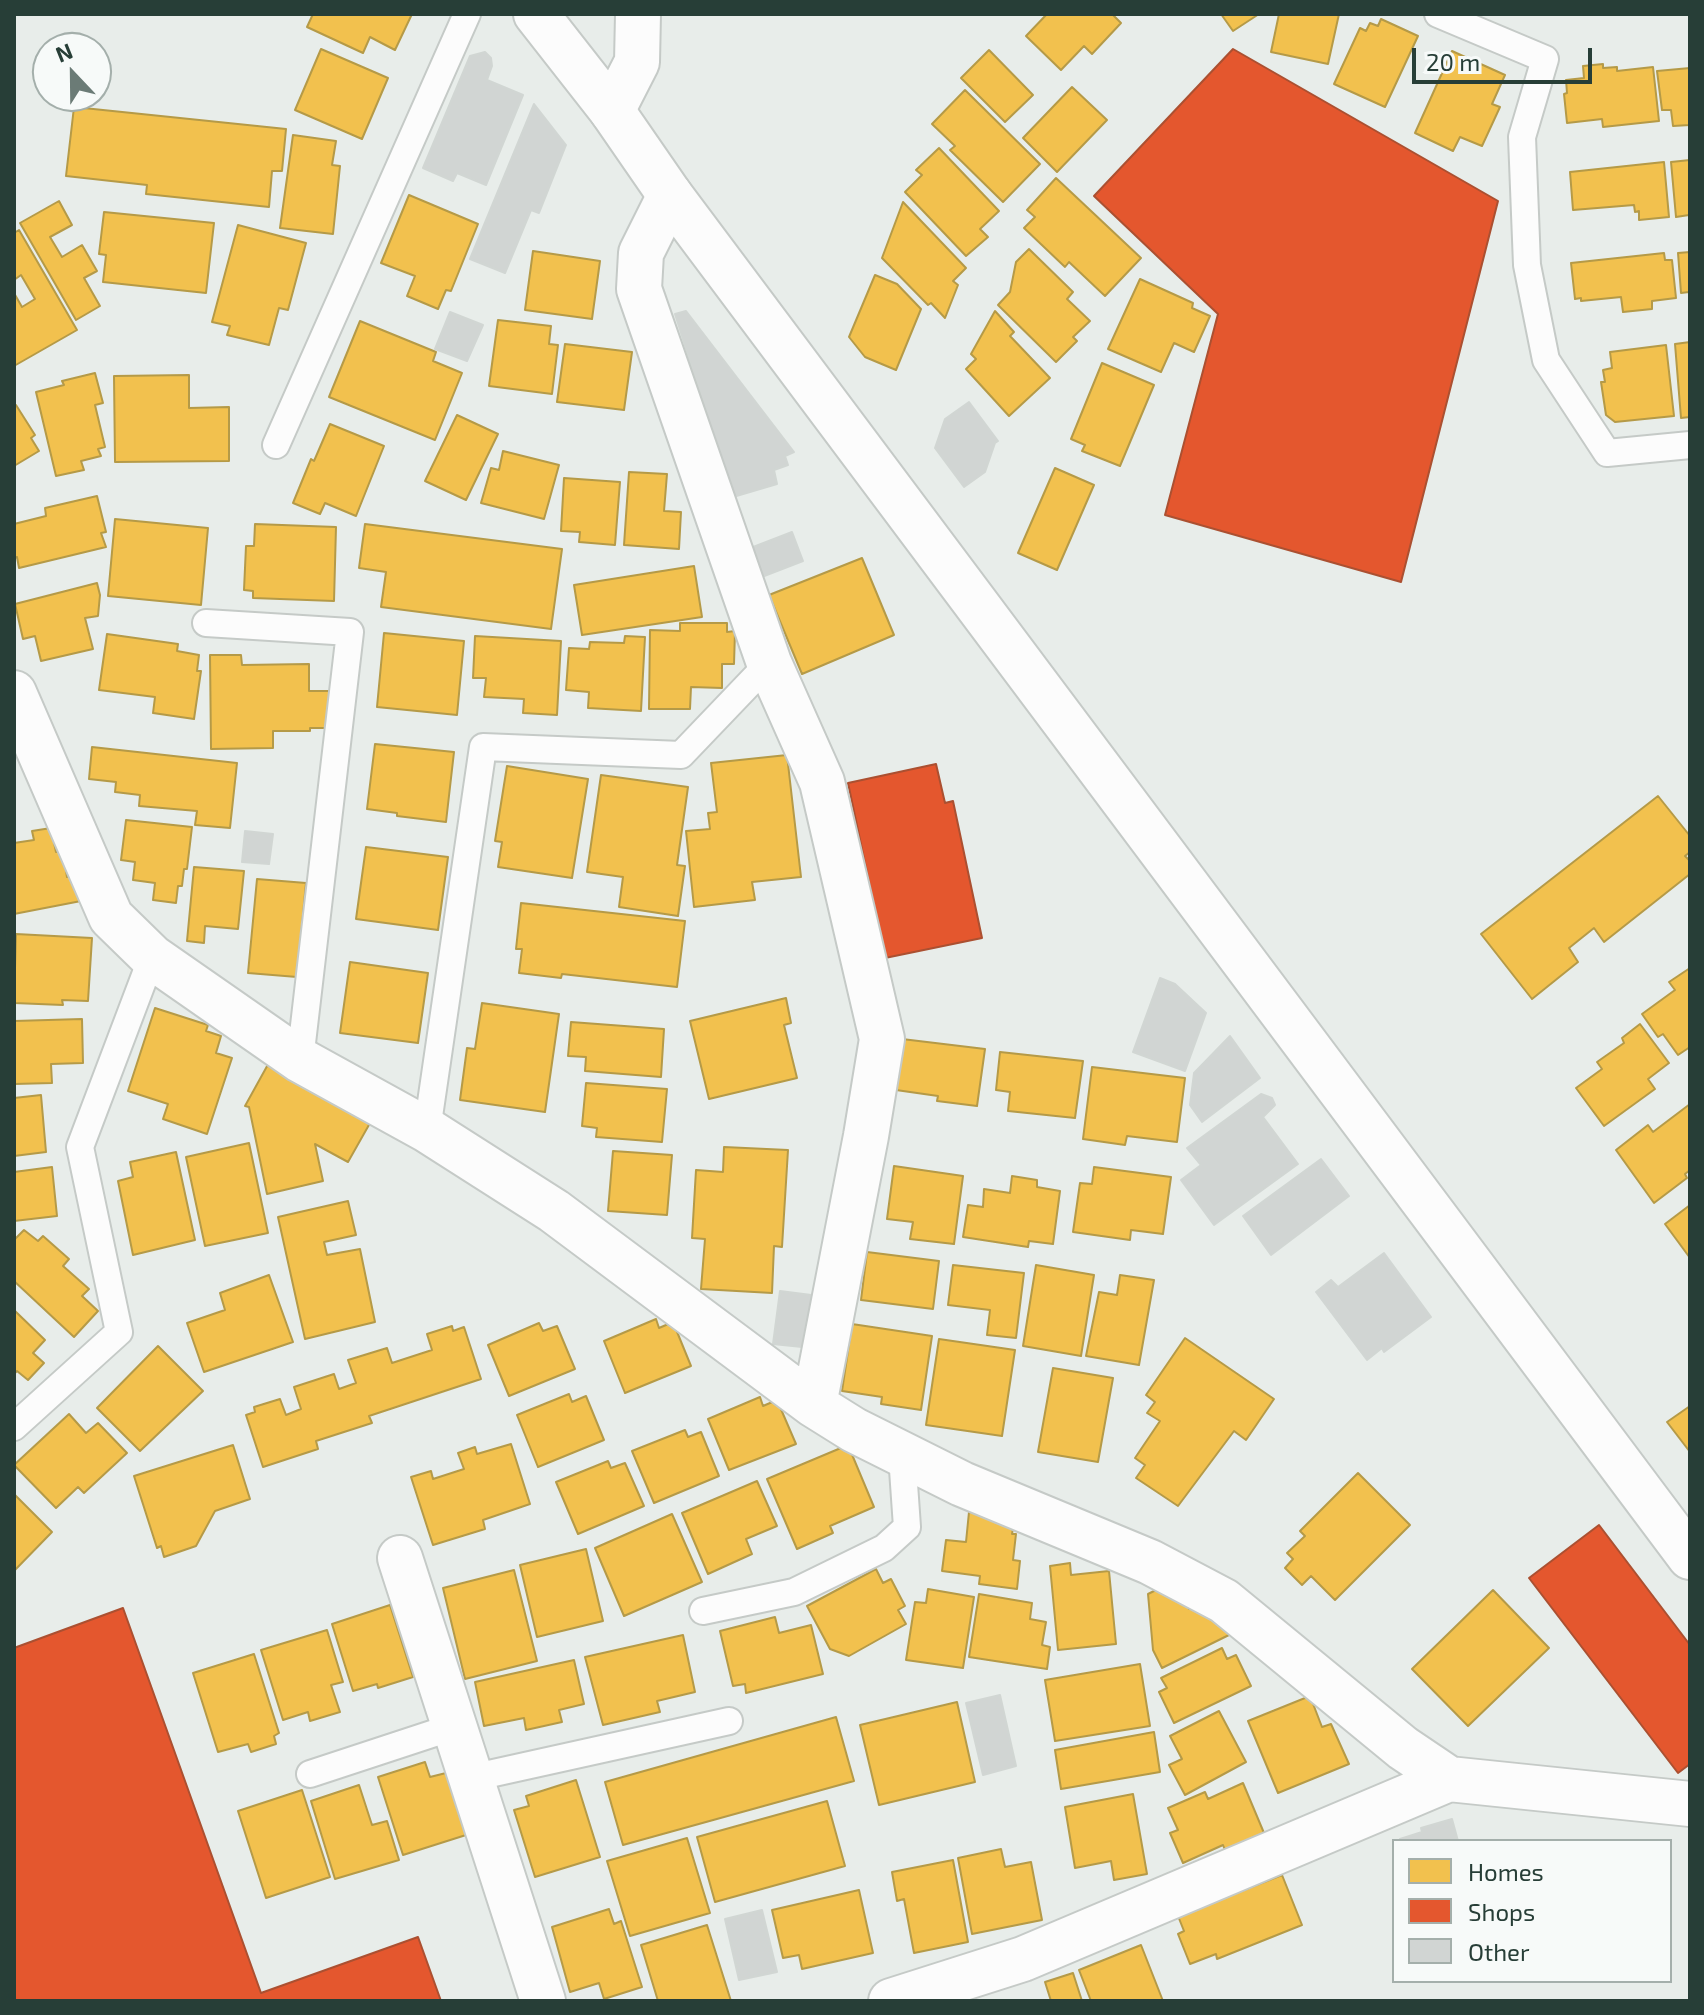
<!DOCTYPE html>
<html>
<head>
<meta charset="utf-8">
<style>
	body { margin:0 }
	#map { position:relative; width:1704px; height:2015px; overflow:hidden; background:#e8edea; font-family:"Exo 2",sans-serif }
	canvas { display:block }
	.frame { position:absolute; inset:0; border:16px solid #273e37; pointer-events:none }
	.legend { position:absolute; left:1392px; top:1839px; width:280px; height:144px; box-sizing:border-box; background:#f7faf9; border:2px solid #a4afab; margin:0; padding:10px 14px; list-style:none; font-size:24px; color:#273e37 }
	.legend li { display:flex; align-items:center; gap:16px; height:40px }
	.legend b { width:40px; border:2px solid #a4afab }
	.north { position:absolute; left:32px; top:32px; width:80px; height:80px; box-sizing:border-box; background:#f7faf9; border:2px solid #a4afab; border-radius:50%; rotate:338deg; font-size:22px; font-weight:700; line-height:32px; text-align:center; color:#273e37 }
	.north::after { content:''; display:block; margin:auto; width:28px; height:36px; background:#6b7b76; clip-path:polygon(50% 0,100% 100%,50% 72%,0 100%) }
	.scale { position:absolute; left:1412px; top:48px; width:180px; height:36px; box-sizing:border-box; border:4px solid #273e37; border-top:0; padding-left:10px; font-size:24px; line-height:28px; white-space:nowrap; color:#273e37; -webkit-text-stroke:6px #f7faf9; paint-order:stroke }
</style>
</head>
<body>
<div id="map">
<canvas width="1704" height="2015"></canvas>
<div class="frame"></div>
<ul class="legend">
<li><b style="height:22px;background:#f2c14e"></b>Homes</li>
<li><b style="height:22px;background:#e4572e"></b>Shops</li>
<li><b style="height:22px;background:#d1d5d3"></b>Other</li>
</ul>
<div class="north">N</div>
<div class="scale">20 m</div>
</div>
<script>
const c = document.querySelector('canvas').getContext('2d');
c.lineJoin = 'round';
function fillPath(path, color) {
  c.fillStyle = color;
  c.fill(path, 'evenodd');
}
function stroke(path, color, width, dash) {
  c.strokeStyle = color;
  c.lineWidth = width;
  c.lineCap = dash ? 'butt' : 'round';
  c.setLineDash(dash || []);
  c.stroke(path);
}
const homes = new Path2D(`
	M313 14H412L395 50 370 37 363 53 307 27Z
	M1047 14H1112L1121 23 1092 54 1084 46 1061 70 1026 36Z
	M1221 14H1259L1233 31Z
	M1279 14H1339L1328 64 1271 52Z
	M1381 19 1418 36 1385 107 1334 84 1360 28 1366 31 1370 23 1378 26Z
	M321 49 388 78 362 139 295 110Z
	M989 50 1033 95 1005 122 961 78Z
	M1452 51 1505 75 1492 104 1500 107 1482 146 1460 137 1453 151 1415 133Z
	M1603 64V68L1617 67V71L1653 67 1659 121 1603 127 1602 119 1567 123 1564 94 1567 93 1566 80 1584 78 1583 66Z
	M1690 68V125L1673 126 1671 110H1662L1657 71Z
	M1072 87 1107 120 1057 172 1023 138Z
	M965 90 1040 164 1003 202 950 150 955 146 932 124Z
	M74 107 286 129 282 171H272L269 207 146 194 147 185 66 176Z
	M293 135 336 141 332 165 340 166 333 234 280 228Z
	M939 148 999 211 980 229 988 237 966 256 905 192 922 175 916 170Z
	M1690 160V225L1689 215 1676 217 1671 162Z
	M1664 162 1669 217 1639 220V211L1635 212 1634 205 1573 210 1570 172Z
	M1056 178 1141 258 1105 296 1069 262 1065 267 1024 228 1035 217 1027 210Z
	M409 195 478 224 451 291 446 290 438 309 407 296 415 276 381 263Z
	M59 201 72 225 50 237 62 257 82 245 97 271 84 278 100 306 76 320 20 223Z
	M903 202 966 268 953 281 958 285 945 318 931 303 928 305 882 258Z
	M104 212 214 223 206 293 103 282 106 255 99 254Z
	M238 225 306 243 288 310 279 308 269 345 227 335 230 326 212 322Z
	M19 230 77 330 14 366V293L22 307 35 299 21 275 14 280V233Z
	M1029 249 1073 292 1067 299 1090 321 1073 337 1077 341 1056 362 998 305 1010 292 1016 262Z
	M533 251 600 261 592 319 525 310Z
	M1690 252V304L1689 292 1681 293 1678 253Z
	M1664 253 1665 260H1672L1676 298 1652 301V309L1623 312 1621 297 1581 301V298L1575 299 1571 263Z
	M875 275 897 284 921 309 896 370 865 357 849 337Z
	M1140 279 1193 303 1192 308 1210 316 1194 352 1174 343 1161 372 1108 349Z
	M995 311 1014 332 1010 336 1050 378 1009 416 966 369 976 359 971 354Z
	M498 320 551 326 549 344 558 345 552 394 489 386Z
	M360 321 436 352 433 361 462 373 435 440 329 397Z
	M1690 342V417L1681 418 1675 344Z
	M565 344 632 352 624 410 557 402Z
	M1666 345 1674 416 1615 422 1606 415 1601 382H1605L1603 370 1612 368 1610 352Z
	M1102 363 1154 385 1120 466 1082 451 1085 445 1071 439Z
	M95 373 103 403 95 405 105 447 98 449 101 456 81 461 84 470 56 476 36 392 64 385 62 381Z
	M189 375V408L229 407V461L115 462 114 376Z
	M16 405 35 435 31 438 39 451 14 466V406Z
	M457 415 498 434 466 500 425 481Z
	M330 424 384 446 356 516 325 503 320 514 293 503 311 459 314 461Z
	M503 451 559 465 544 519 481 503 491 468 499 470Z
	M1055 468 1094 485 1057 570 1018 553Z
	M629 472 667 474 664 511 681 512 679 549 624 545Z
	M564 478 620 482 615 545 579 542 580 532 561 531Z
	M97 496 106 532 101 533 106 547 19 568 17 557 14 558V524L46 516 45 508Z
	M115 519 208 528 201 605 108 596Z
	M255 524 336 527 334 601 253 598V591L244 590 246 546H254Z
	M365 524 562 549 551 629 381 607 386 572 359 568Z
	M862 558 894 635 802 674 769 595Z
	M694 566 702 617 582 635 574 585Z
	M97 583 100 595 98 616 85 618 93 649 41 661 35 636 23 639 15 604Z
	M680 623H727V632L735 631 734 664H722V688L691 687 690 709H649L650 630 680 631Z
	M384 633 464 641 457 715 377 707Z
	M107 634 178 644 177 651 199 655 197 671H201L194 719 153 713 155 697 99 690Z
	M475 636 561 641 557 715 523 713 524 699 484 697 486 678H473Z
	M625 636 645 637 641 711 588 708 589 692 566 690 569 648 589 649 590 642 624 643Z
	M210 655H241L242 665 309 664V691H329V728H310V731H273V748L211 749Z
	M375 744 454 752 446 822 397 816V813L367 809Z
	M92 747 237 763 230 828 195 825 197 811 139 806 140 795 115 792 116 782 89 779Z
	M787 755 801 877 752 882 755 900 694 907 686 831 710 829 708 813 717 812 711 763Z
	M507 766 588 779 572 878 498 867 502 842 495 841Z
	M601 775 688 787 677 865 685 866 678 916 619 907 623 877 587 872Z
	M1658 796 1690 836V852L1685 856 1690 861V874L1604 942 1594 928 1569 948 1578 962 1532 999 1481 934Z
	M126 820 192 827 187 869H184L182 886H178L176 903 153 900 155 883 133 880 135 862 121 860Z
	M51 828 56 852 63 851 67 877 77 875 81 901 14 914V843L34 840 32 831Z
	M366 847 448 857 438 930 356 919Z
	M194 867 244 871 238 929 205 926 204 943 187 941Z
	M257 879 306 883 297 977 248 973Z
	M521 903 685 921 677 987 562 974 561 978 519 973 522 949H516Z
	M16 934 92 938 88 1001 62 1000 63 1005 14 1003Z
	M350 962 428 973 418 1043 340 1033Z
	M1690 968V1047L1678 1055 1663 1034 1658 1037 1642 1014 1675 990 1669 982Z
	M786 998 791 1023 784 1025 797 1078 709 1099 690 1021Z
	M482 1003 559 1014 545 1112 460 1100 467 1048 475 1049Z
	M155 1008 208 1025 206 1031 221 1036 216 1053 232 1058 207 1134 163 1119 168 1104 128 1091Z
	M82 1019 83 1063 51 1064 52 1083 14 1084V1021Z
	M571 1022 664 1029 661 1077 585 1071 586 1057 568 1056Z
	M1640 1024 1669 1063 1648 1079 1655 1089 1604 1126 1576 1088 1602 1069 1597 1062 1624 1043 1622 1038Z
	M902 1039 985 1049 977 1106 937 1101 938 1096 896 1090Z
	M1000 1052 1083 1061 1075 1118 1008 1111 1010 1092 996 1090Z
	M271 1059 374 1116 348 1162 315 1144 323 1181 267 1194 249 1107 245 1106Z
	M1092 1067 1185 1078 1177 1142 1127 1136 1125 1145 1083 1139Z
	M586 1083 667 1089 662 1142 596 1137 597 1128 582 1126Z
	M41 1095 46 1152 14 1156V1098Z
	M1690 1104V1170L1685 1174 1687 1178 1654 1203 1616 1150 1648 1125 1653 1132Z
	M249 1143 268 1233 205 1246 186 1157Z
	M724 1147 788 1150 782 1247 774 1246 772 1293 701 1289 705 1239 692 1238 696 1170 723 1172Z
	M613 1151 672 1155 667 1215 608 1211Z
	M176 1152 195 1240 133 1255 118 1181 133 1177 130 1162Z
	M894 1166 963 1176 954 1244 910 1239 913 1222 887 1219Z
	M52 1167 57 1216 14 1221V1172Z
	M1094 1167 1171 1177 1163 1234 1131 1230 1130 1240 1073 1232 1080 1183 1092 1184Z
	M1012 1176 1037 1180V1187L1060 1191 1053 1244 1029 1241 1028 1247 963 1237 968 1205 983 1207 984 1189 1010 1193Z
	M348 1201 356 1235 324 1242 327 1255 360 1249 375 1322 305 1339 278 1217Z
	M1690 1205V1258L1665 1224Z
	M24 1230 38 1241 43 1236 69 1259 63 1266 89 1289 82 1296 98 1311 74 1337 14 1281V1240Z
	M867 1252 939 1261 933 1309 861 1300Z
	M953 1265 1024 1273 1016 1338 987 1335 990 1310 948 1305Z
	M1036 1265 1094 1275 1081 1356 1023 1346Z
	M269 1275 293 1342 204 1372 187 1323 225 1310 220 1293Z
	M1120 1275 1154 1280 1139 1365 1086 1356 1099 1292 1117 1295Z
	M14 1310 45 1340 33 1353 44 1363 28 1380 17 1371 14 1374Z
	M656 1319 659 1328 673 1322 691 1366 625 1393 604 1341Z
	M539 1323 543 1331 557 1326 575 1369 509 1396 488 1345Z
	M852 1324 932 1336 921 1410 881 1404 882 1397 842 1391Z
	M452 1326 453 1331 464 1327 481 1379 369 1416 372 1423 316 1441 318 1449 263 1467 246 1415 255 1412 254 1407 280 1399 286 1415 301 1409 294 1387 334 1374 339 1389 356 1383 348 1360 387 1348 392 1363 432 1350 427 1334Z
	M1185 1338 1274 1399 1246 1440 1234 1431 1178 1506 1136 1478 1145 1465 1135 1458 1160 1421 1147 1413 1155 1402 1146 1395Z
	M939 1339 1015 1350 1002 1436 926 1425Z
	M158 1346 203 1391 140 1451 97 1408Z
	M1053 1368 1113 1378 1098 1462 1038 1452Z
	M569 1394 572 1402 586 1396 604 1440 538 1467 517 1415Z
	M760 1397 763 1406 777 1400 796 1444 729 1470 708 1419Z
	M1690 1406V1452L1667 1422Z
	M69 1414 86 1433 98 1423 127 1453 84 1493 78 1487 56 1508 14 1465Z
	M685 1430 688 1437 701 1432 719 1476 654 1503 632 1451Z
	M511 1444 530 1504 483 1520 485 1529 433 1545 411 1477 431 1471 433 1479 464 1469 458 1453 475 1447 477 1454Z
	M233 1445 250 1499 215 1511 196 1546 164 1557 161 1546 157 1548 134 1476Z
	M848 1445 874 1507 830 1526 833 1533 797 1549 767 1479Z
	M608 1461 611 1468 625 1463 644 1506 578 1534 556 1482Z
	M1358 1473 1410 1525 1335 1600 1311 1576 1302 1585 1285 1568 1293 1559 1287 1553 1305 1536 1300 1531Z
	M757 1481 777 1526 746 1539 752 1554 708 1574 682 1513Z
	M14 1494 52 1532 14 1571Z
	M969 1512 1008 1517 1014 1523 1012 1534H1016L1013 1560 1020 1561 1017 1589 979 1584 980 1576 942 1571 946 1540 966 1542Z
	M672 1514 702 1582 624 1616 595 1548Z
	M586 1549 603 1621 537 1637 520 1565Z
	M1070 1563 1071 1575 1109 1571 1116 1644 1058 1650 1050 1566Z
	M876 1569 883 1583 891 1579 905 1606 898 1610 906 1624 849 1656 830 1649 807 1606Z
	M514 1570 537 1661 465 1679 443 1588Z
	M1166 1585 1174 1600 1183 1597 1189 1609 1199 1605 1233 1633 1162 1668 1153 1650 1148 1594Z
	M928 1589 974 1597 963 1668 906 1660 915 1602 926 1603Z
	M1493 1590 1549 1648 1468 1726 1412 1669Z
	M979 1594 1032 1603 1030 1619 1046 1622 1042 1645 1050 1647 1047 1669 969 1657Z
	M390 1605 413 1677 378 1688 377 1684 353 1691 332 1624Z
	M775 1617 779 1633 811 1625 823 1674 746 1693 745 1684 733 1686 720 1631Z
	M327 1630 343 1682 331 1685 340 1712 310 1721 308 1712 283 1720 261 1650Z
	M683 1635 695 1692 657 1701 660 1712 603 1725 585 1657Z
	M1222 1648 1227 1659 1236 1655 1251 1686 1174 1723 1159 1692 1167 1688 1161 1678Z
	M254 1654 279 1733 274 1736 276 1744 251 1752 248 1744 218 1752 193 1673Z
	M574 1660 584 1704 559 1710 562 1722 526 1730 524 1718 484 1726 475 1682Z
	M1140 1664 1150 1726 1055 1741 1045 1680Z
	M1310 1696 1322 1727 1331 1724 1349 1764 1278 1793 1248 1721Z
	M957 1702 975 1782 879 1805 860 1725Z
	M1219 1711 1246 1762 1185 1795 1169 1765 1182 1759 1170 1736Z
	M836 1717 854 1781 623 1845 605 1782Z
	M1154 1732 1160 1772 1061 1789 1055 1750Z
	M425 1762 430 1777 446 1773 466 1835 403 1855 378 1777Z
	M576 1780 600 1857 535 1877 514 1810 529 1806 526 1796Z
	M1243 1783 1264 1833 1225 1850 1223 1845 1183 1863 1170 1833 1178 1830 1168 1808 1205 1792 1208 1799Z
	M359 1785 372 1825 387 1821 399 1860 335 1879 311 1801Z
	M302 1790 330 1877 266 1898 238 1811Z
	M1133 1794 1147 1874 1114 1880 1111 1861 1075 1868 1065 1807Z
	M827 1801 845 1866 715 1902 697 1837Z
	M687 1838 710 1913 630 1936 607 1861Z
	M1001 1849 1005 1867 1031 1862 1042 1920 972 1934 958 1858Z
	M953 1860 968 1942 914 1953 904 1899 897 1901 892 1872Z
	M1282 1875 1302 1925 1217 1959 1216 1954 1190 1964 1178 1934 1184 1931 1178 1916Z
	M859 1890 873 1953 802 1969 799 1955 783 1958 772 1910Z
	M609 1909 614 1924 621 1921 642 1987 604 1999 599 1983 570 1992 552 1927Z
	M707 1925 731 2001H658L641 1945Z
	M1141 1945 1163 2001H1091L1079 1970Z
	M1073 1973 1082 2001H1051L1045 1982Z`);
const shops = new Path2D(`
	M1233 49 1498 201 1401 582 1165 515 1218 314 1094 196Z
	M936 764 945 803 953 801 982 938 885 958 848 783Z
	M1599 1525 1690 1645V1764L1678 1773 1529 1578Z
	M123 1608 261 1993 418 1937 441 2001H14V1648Z`);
const building = new Path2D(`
	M485 52 491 58 492 66 487 80 523 95 486 185 457 173 453 181 423 168 470 56Z
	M534 104 566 145 539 213 531 210 505 273 470 259Z
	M686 311 794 452 785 456 788 465 774 470 777 484 733 497 675 314Z
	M450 312 483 325 467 361 435 349Z
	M969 402 998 441 995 443 985 472 964 487 935 448 945 419Z
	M792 532 803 561 759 578 748 549Z
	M245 831 273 834 269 864 242 862Z
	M1160 978 1175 984 1206 1013 1185 1071 1133 1052Z
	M1230 1036 1260 1078 1202 1122 1190 1105 1194 1073Z
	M1261 1094 1272 1098 1275 1105 1263 1117 1298 1164 1214 1225 1181 1180 1201 1165 1187 1148Z
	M1321 1159 1349 1196 1271 1255 1243 1216Z
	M1384 1253 1431 1317 1384 1352 1382 1348 1367 1360 1316 1292 1331 1280 1338 1287Z
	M780 1291 819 1296 812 1348 773 1344Z
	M1000 1695 1016 1766 983 1775 966 1703Z
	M1452 1819 1458 1841H1401L1400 1839 1422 1832 1421 1828Z
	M762 1910 777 1972 739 1980 725 1919Z`);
const service = new Path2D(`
	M1438 14 1545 59 1522 137 1527 265 1546 360 1607 453 1690 445
	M276 445 467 14
	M206 623 350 632 300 1060
	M427 1130 483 747 681 755 769 663
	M14 1427 119 1332 80 1147 152 957
	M703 1611 794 1592 884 1548 907 1527 902 1455
	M310 1774 453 1727
	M471 1778 729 1721`);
const minor = new Path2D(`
	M612 111 637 62 638 14
	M670 195 641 253 639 289 769 663 822 782 882 1039 866 1136 814 1405
	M14 693 111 917 152 957 300 1060 427 1130 554 1211 814 1405 854 1430 962 1484 1150 1562 1224 1601 1403 1748 1449 1779 1690 1804
	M400 1558 543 2001
	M891 2001 1023 1959 1449 1779`);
const tertiary = new Path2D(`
	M536 14 612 111 670 195 1690 1557`);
fillPath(homes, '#f2c14e');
stroke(homes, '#b59a47', 2);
fillPath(shops, '#e4572e');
stroke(shops, '#ab5031', 2);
fillPath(building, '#d1d5d3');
stroke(building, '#d1d6d3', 2);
stroke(service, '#c5cac7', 30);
stroke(minor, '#c5cac7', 48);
stroke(tertiary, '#c5cac7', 48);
stroke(service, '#fcfcfc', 26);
stroke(minor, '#fcfcfc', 44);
stroke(tertiary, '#fcfcfc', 44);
</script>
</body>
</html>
